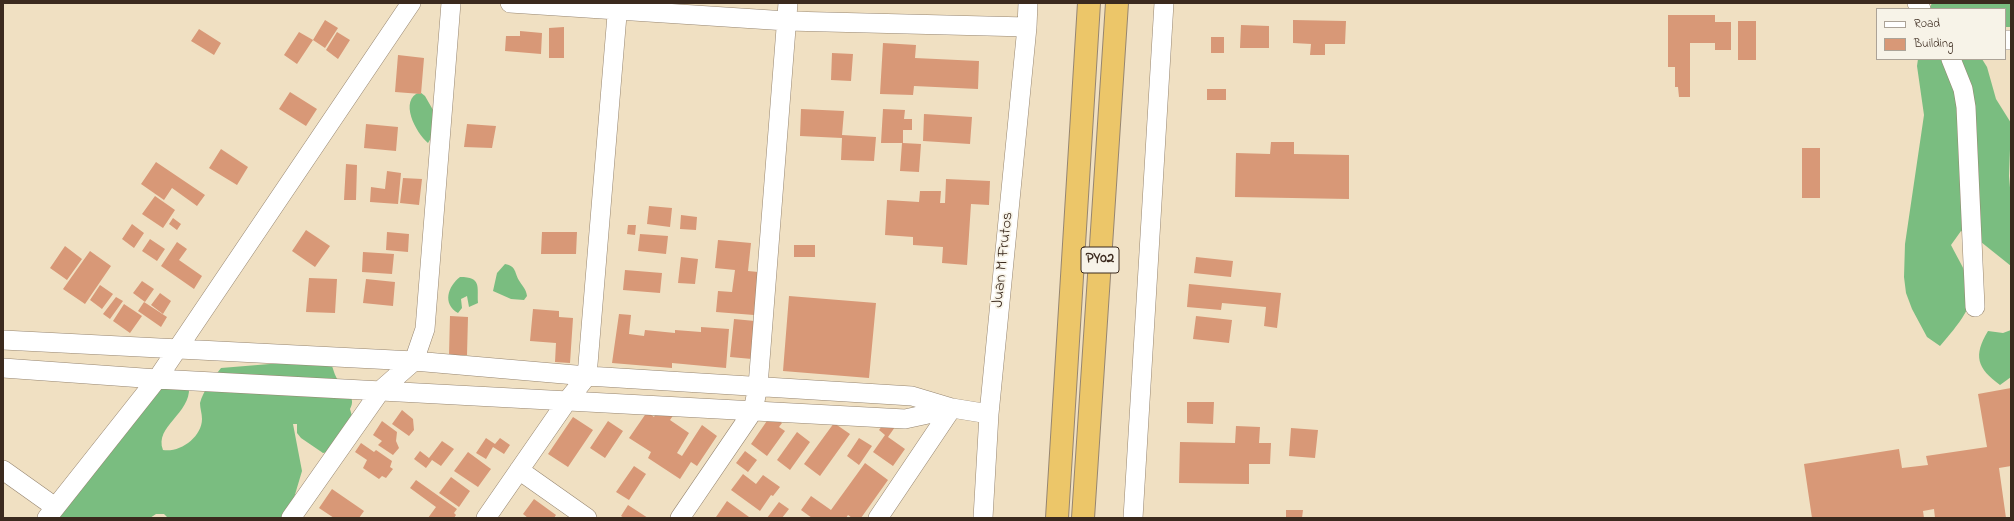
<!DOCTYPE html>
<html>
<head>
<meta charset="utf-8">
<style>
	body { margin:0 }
	#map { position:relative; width:2014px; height:521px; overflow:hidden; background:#f0e0c2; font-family:"Indie Flower",sans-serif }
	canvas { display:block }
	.frame { position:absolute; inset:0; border:4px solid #3b2a1e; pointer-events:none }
	.legend { position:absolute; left:1876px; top:8px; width:130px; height:52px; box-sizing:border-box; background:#f7f3e8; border:1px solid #aca397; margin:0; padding:5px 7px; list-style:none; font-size:12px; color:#3b2a1e }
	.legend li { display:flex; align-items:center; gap:8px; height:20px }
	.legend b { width:20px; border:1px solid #aca397 }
</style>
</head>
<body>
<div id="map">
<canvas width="2014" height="521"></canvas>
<div class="frame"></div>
<ul class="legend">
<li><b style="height:5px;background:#fff"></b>Road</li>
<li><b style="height:11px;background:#d89877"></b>Building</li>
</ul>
</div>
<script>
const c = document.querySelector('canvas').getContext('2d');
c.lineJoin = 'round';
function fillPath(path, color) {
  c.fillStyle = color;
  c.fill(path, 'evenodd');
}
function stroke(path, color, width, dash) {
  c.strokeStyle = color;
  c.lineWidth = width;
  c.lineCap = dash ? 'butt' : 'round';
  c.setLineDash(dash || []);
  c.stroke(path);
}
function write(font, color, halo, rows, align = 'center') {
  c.font = font + ' "Indie Flower",sans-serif';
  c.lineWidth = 3.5;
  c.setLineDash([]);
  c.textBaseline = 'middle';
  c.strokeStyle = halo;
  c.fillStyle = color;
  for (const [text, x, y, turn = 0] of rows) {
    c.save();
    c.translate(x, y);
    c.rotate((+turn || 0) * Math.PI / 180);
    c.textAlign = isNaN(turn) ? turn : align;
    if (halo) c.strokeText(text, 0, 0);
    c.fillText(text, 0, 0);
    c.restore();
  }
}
const forest = new Path2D(`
	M1932 3H2011V27H2005V9H1929Z
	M1918 59H1982L1987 67 1996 99 2011 123 2009 176 2011 199V266L1976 238 1961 231 1951 245C1958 259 1967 273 1971 287 1977 305 1951 333 1940 346L1927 337 1912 309 1906 293 1904 277 1905 244 1924 115 1917 66Z
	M420 92 425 96 437 117 433 135 428 143C416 133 398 100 420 92Z
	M505 264C517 266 514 273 520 282 523 287 526 289 527 296L524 300 511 299 493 291 497 273Z
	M460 277C482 277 477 287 478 303L469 307 467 296 461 299 462 308 458 313C442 304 448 286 460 277Z
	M2011 330V377L2000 385C1977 368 1973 356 1988 331L2003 333Z
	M282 363 332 366C334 371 335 377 339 381 345 391 357 397 350 409L354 423 334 451 323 453 301 438 297 433V424H293L302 471 288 518H168L164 514H156L150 518H40L150 376 189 387C191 414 154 426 163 450 180 453 202 437 202 419 202 414 200 408 200 403 203 391 213 378 221 368Z`);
const building = new Path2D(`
	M1668 15H1715V22H1731V50H1715V43H1690V97H1679L1678 87H1675V67H1668Z
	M325 20 338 28 325 48 313 40Z
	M1293 20 1346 21 1345 44H1325V55H1310L1311 44 1293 43Z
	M1738 21H1756V60H1738Z
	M1241 25 1269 26V48H1240Z
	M564 27V58H549V28Z
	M199 29 221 43 214 55 191 41Z
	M520 31 542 33 541 54 505 51 506 36H520Z
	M299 32 313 40 297 64 284 55Z
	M337 32 350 40 338 59 326 50Z
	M1211 37H1224V53H1211Z
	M883 43 916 45 915 58 979 61 978 89 914 86 913 95 880 94Z
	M832 53 853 54 851 81 831 80Z
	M398 55 424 58 421 94 395 92Z
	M1207 89H1226V100H1207Z
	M290 92 317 109 306 126 279 109Z
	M801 109 844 111 842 135 876 137 874 161 841 160 842 138 800 136Z
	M883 109 905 110 904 119H912V130H903V143L921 144 919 172 900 171 902 143H881Z
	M924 114 972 117 970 144 923 141Z
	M366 124 398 127 396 151 364 148Z
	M467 124 496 126 492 148 464 147Z
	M1271 142H1294V154L1349 155V199L1235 197 1236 153 1270 154Z
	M1802 148H1820V198H1802Z
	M221 149 248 167 237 185 209 168Z
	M156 162 205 195 197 206 172 188 164 200 141 184Z
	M346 164 357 165 356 200H344Z
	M387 171 401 173 398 204 370 202 371 187 385 189Z
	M403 178 422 179 419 205 400 203Z
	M946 179 990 181 989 205 971 204 967 265 942 263 943 247 913 245V237L885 235 887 200 919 202 920 191H941L940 203H945Z
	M155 196 175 210 163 228 142 214Z
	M649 206 672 208 670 227 647 224Z
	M681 215 697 217 696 230 680 229Z
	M173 218 181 224 177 230 169 224Z
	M132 224 144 233 134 248 122 239Z
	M628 225H636L635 235 627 234Z
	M306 230 330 246 315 267 292 251Z
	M387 232 409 234 408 252 386 250Z
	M542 232H577L576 254H541Z
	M640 234 668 236 666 254 638 251Z
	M150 239 165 249 157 261 142 251Z
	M718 240 751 243 748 271 758 272 754 315 716 312 718 291 732 292 735 270 715 268Z
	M177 242 187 249 179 260 202 276 194 289 161 266Z
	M794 245H815V257H794Z
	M65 246 82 259 67 280 50 268Z
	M90 251 111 266 85 304 63 289Z
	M363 252 394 254 392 274 362 272Z
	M681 257 698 259 695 284 678 283Z
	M1196 257 1233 261 1231 277 1194 273Z
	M625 270 662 273 660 293 623 290Z
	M309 278 337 279 335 313 306 312Z
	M366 279 395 282 393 306 363 303Z
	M142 281 154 289 145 302 133 293Z
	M1189 284 1281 293 1277 328 1264 326 1266 307 1222 303 1221 310 1187 307Z
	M100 285 113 294 102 309 90 300Z
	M160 293 171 301 163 314 151 305Z
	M789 296 876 303 869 378 783 371Z
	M116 297 123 301 110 319 103 314Z
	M144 302 167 317 161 327 138 311Z
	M124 304 142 316 130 333 113 321Z
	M533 309 559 311V317L573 318 570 363 555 362 556 343 530 341Z
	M619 314 631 315 629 334 644 336 645 330 675 333V330L701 332V327L729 329 726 368 672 363V368L612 363Z
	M450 316 468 317 467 355H449Z
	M1196 316 1232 320 1229 343 1193 339Z
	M734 319 755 321 752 359 730 357Z
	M2011 388V466L1999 468 2006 518H1935L1934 509 1923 511 1924 518H1812L1804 464 1899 449 1902 468 1928 465 1926 456 1987 447 1978 394Z
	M1187 402H1214L1213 424 1187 423Z
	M402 410 413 419 414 430 409 436 392 424Z
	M657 411H676L670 420 689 433 677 453 682 456 702 425 717 436 697 466 691 462 680 479 648 458 651 452 629 438 647 412 654 417Z
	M771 415 782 423 779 427 785 431 767 456 751 444Z
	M573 417 593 430 568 467 548 454Z
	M382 421 397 432 396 441 399 448 393 455 378 445 382 441 373 435Z
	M608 421 623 431 605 458 590 448Z
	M886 421 895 427 888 437 905 449 893 466 873 452 885 435 879 430Z
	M834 423 850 434 820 476 804 464Z
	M1236 426 1260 427 1259 443H1271L1270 464H1249V484L1179 483 1180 442 1235 443Z
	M1291 428 1318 430 1315 458 1289 456Z
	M797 432 810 442 790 470 777 460Z
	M486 438 495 444 500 438 510 445 504 454 493 447 486 459 476 453Z
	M859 438 872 446 859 465 847 456Z
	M442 441 454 449 441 466 432 460 426 468 414 459 420 451 429 458Z
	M361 443 374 452 376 450 392 461 390 467 393 469 386 478 382 476 379 479 363 468 367 460 355 452Z
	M745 451 757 460 748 472 736 463Z
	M468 452 491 469 478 487 454 471Z
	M865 463 888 480 861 518H852L848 515 846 518H812L801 510 811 496 831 510Z
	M634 466 646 474 629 500 616 492Z
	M743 474 756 484 763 475 780 487 773 496 771 495 760 511 731 490Z
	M451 477 470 491 459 507 439 493Z
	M416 480 457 509 454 513 456 515 454 518H428L436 507 410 488Z
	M332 489 364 511 359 518H334L319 508Z
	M534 499 556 515 554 518H528L523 514Z
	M727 501 749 517 748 518 716 517Z
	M779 502 789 509 782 518H767Z
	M628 505 648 518H624L621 516Z
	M1286 510H1303L1302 518H1286Z`);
const minor = new Path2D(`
	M510 3 787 21 1027 27
	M1917 3 1921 9
	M2005 40H2011
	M1951 59 1963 89 1966 107 1975 307
	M3 340 414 361 587 376 912 396 952 408 989 414
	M3 368 157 379 905 419 951 409
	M3 470 55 507
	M519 470 587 518
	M47 518 157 379 411 3
	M291 518 381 390 414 361 425 329 451 3
	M486 518 567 401 587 376 618 3
	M680 518 753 411 758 386 788 3
	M878 518 952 408
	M983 518 989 414 1027 27 1028 3
	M1133 518 1164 3`);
const highway = new Path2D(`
	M1057 518 1089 3
	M1083 518 1117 3`);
const shields = [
	[1100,260,38]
];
const shieldNames = [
	["PY02",1100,260]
];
const streetNames = [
	["Juan M Frutos",1004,260,-84]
];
fillPath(forest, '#7abd80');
fillPath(building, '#d89877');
stroke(minor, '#968570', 20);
stroke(highway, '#968570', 24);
stroke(minor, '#fff', 19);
stroke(highway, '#ecc669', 22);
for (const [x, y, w] of shields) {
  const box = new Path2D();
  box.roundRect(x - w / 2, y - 13, w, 26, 3);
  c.fillStyle = '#f7f3e8';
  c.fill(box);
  stroke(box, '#3b2a1e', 1);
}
write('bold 15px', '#3b2a1e', null, shieldNames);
write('16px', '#3b2a1e', '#f7f3e8', streetNames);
</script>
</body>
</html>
